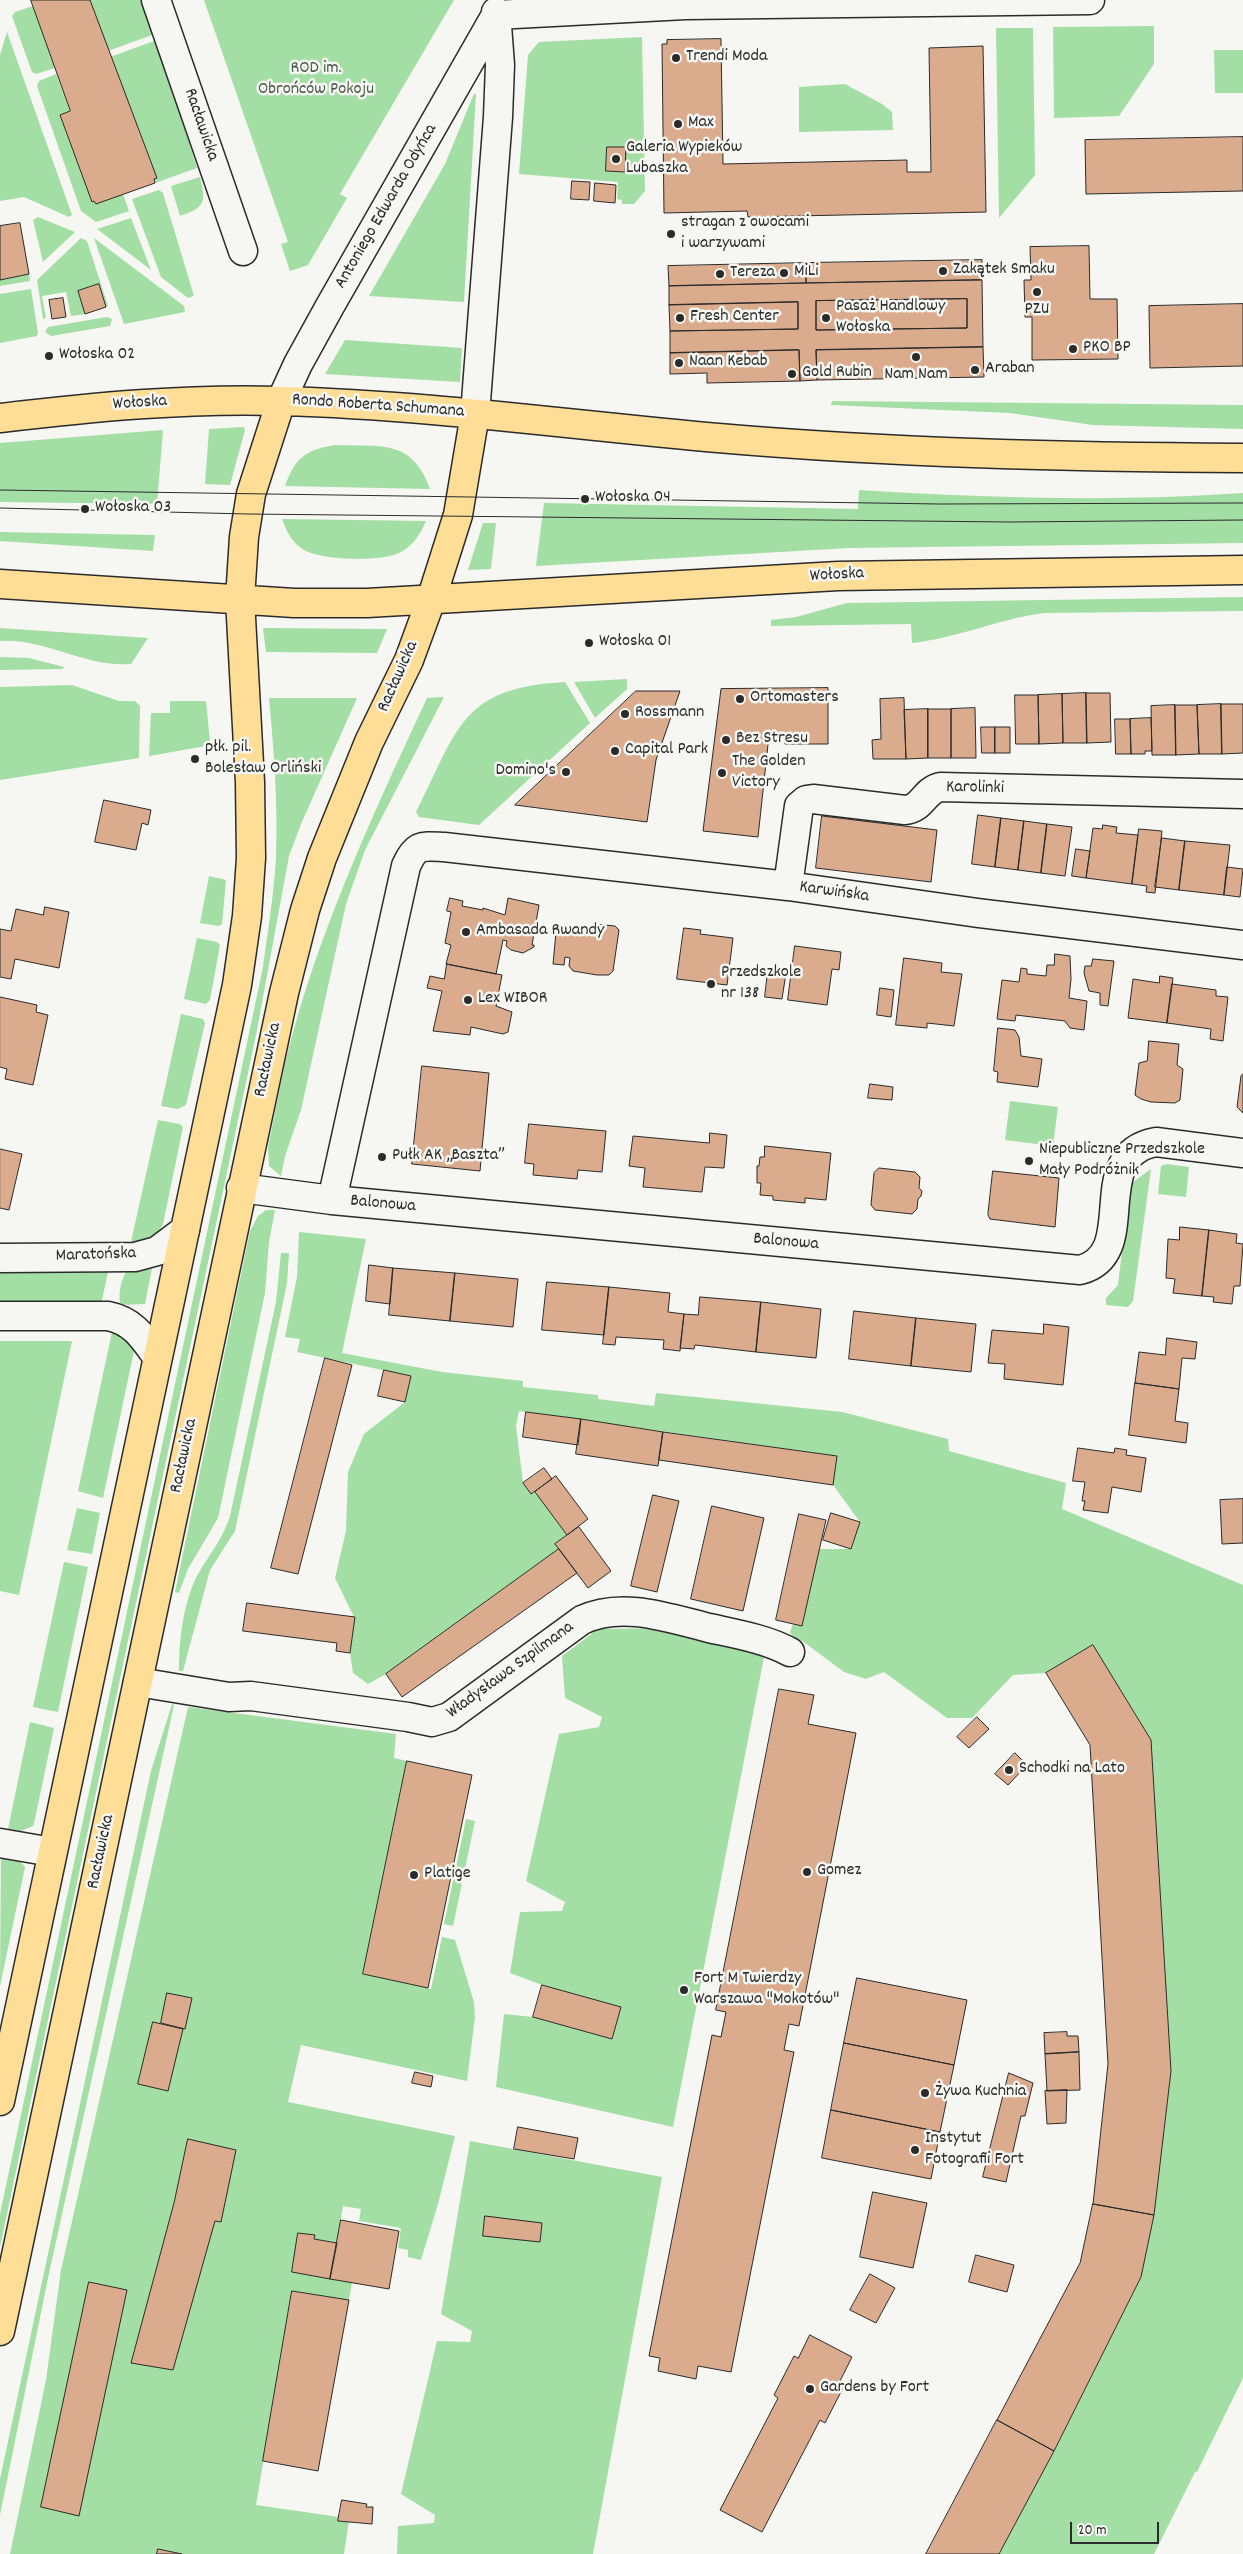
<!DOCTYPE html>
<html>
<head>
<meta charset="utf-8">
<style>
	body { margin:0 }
	#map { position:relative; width:1243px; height:2554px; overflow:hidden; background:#f6f6f2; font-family:Dekko,sans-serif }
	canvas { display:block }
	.scale { position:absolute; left:1070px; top:2522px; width:89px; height:22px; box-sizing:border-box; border:2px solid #2b2b2b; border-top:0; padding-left:6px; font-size:15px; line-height:18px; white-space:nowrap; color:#2b2b2b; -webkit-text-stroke:4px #f6f6f2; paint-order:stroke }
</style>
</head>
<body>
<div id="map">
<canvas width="1243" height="2554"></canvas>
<div class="scale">20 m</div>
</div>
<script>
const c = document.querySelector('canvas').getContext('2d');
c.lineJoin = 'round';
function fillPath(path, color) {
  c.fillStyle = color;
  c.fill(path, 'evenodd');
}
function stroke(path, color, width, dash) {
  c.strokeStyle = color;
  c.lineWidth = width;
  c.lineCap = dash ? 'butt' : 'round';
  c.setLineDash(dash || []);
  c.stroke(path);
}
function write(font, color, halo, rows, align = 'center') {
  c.font = font + ' Dekko,sans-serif';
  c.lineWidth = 5;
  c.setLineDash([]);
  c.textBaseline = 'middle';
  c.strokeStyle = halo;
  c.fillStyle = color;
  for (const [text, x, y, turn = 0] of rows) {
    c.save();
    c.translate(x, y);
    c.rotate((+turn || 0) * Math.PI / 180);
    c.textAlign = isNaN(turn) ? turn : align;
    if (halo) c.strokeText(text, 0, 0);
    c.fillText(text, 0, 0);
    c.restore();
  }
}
const green = new Path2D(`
	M90 0H143L155 34 108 51Z
	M204 0H454L340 194 347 198 308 265 290 271 281 244 288 242Z
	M33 6 55 68 36 74 32 72 12 16 15 12Z
	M1154 26V64L1119 116 1054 118 1053 27Z
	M996 28H1033L1035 175 999 218Z
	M7 32 72 215 69 217 24 197 0 201V55Z
	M642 37 645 191 634 204H622V200L617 199 618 182 519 174 528 55 539 42Z
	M157 40 197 168 155 183 154 179 157 178 110 57Z
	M1214 50H1243V93H1215Z
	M56 74 70 111 60 115 92 201H94L96 204 123 194 129 211 96 222 81 211 37 86 39 81Z
	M845 84 882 104 892 112 893 130 799 132V87Z
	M474 94H476L464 302 369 296 445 164Z
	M200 177C206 202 206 207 180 216L171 186Z
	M159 190 163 193 194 296 188 298 161 277 132 199Z
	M38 217 75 232 43 262 33 220Z
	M131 218 151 270 97 229Z
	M81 238 87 241 108 306H105L98 285 78 291 85 314 71 316 66 292 42 296 46 318 43 319 37 280Z
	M94 238 184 306 185 312 124 324Z
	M29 274 30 281 0 286V280Z
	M31 289 38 333 37 336 0 343V294Z
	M107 317 112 319 110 326 51 336 45 332 48 327Z
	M345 340 462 348 460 382 325 374Z
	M832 401 1243 405V429L1093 425 1010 413 831 405Z
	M244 427 245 430 230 485 205 484 209 429Z
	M163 430 157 504 0 502V443Z
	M335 445C380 447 412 438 430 489L285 486C295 458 305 450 335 445Z
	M859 490C986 498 1115 502 1243 493V543L849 548 536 566 544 503 858 509Z
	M282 519 426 521C420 535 413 546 399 553 381 562 317 561 301 548 291 541 286 530 282 519Z
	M483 523H496L491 569 468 570Z
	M0 532 155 535 153 551 0 541Z
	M1243 597V611L1044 613C999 619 957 638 912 643L911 624 771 626V620L796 617 847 603Z
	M0 628 148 638 131 664C86 668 45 638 0 641Z
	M263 628 387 629 377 653 266 652Z
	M0 657 29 658 64 667 63 669 0 670Z
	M627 679V689L595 718 574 682Z
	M565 682 590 723 479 825 419 817 416 812C459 728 460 688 565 682Z
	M72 685 119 701H135L140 706 139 758 0 780V687Z
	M444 697 365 850 346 904 301 1110 285 1156 281 1176 269 1166 268 1147C276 1110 282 1072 292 1036 324 919 376 808 427 698Z
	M269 698H357L301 824 289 856 256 1035 0 2247V2214L263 967C268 930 274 894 276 857 278 804 274 751 269 698Z
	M170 701H206L210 742 206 746 149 756 151 713H170Z
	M209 876 226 880 222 924 219 926 200 923Z
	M197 938 217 942 220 945 210 1000 206 1004 184 999Z
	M181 1014 203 1019 205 1023 186 1105 178 1109 161 1106Z
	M1010 1101 1058 1107 1053 1146 1005 1140Z
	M158 1120 180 1124 183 1127 163 1224 155 1238 133 1247 131 1242Z
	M1167 1164 1189 1167 1186 1197 1158 1194 1161 1166Z
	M1151 1169 1133 1301 1128 1307 1106 1305V1298L1118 1285 1130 1184Z
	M266 1210H275L269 1242 265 1293 218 1518 188 1569 179 1593 175 1592 250 1231 258 1216Z
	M299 1232 366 1239 342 1353 442 1372 523 1381V1387L598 1395V1399L654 1406 656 1393 842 1412 948 1439 949 1451 1066 1483 1062 1509 1243 1585V2378L1197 2472H1195L1154 2554H999L1054 2451 1141 2277 1154 2215 1171 2071 1151 1740 1093 1645 1046 1673 1013 1675 972 1718H947L884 1672 866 1679 844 1672 801 1640 794 1638 790 1632 793 1624 802 1626 819 1549H851L860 1522 833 1485 837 1456 519 1411 516 1426 523 1483 531 1494 535 1492 567 1535 555 1544 559 1549 386 1674 368 1684 353 1673 350 1653 354 1617 335 1578 346 1531 348 1472 364 1434 405 1402 411 1376 297 1352 300 1339 285 1337 297 1277Z
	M281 1253H289L287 1283 235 1531 210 1570 183 1671H179C179 1640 183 1604 197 1576 208 1556 223 1539 230 1516L276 1302Z
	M0 1266H102L108 1272 102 1300 94 1307H0Z
	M129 1268H152L145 1304 121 1305C117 1294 122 1276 129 1268Z
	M117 1327 132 1341 134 1351 103 1498 78 1491 112 1332Z
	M0 1341H72L19 1595 0 1591Z
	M77 1508 100 1513 92 1554 67 1550Z
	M64 1562 88 1567 58 1712 33 1707Z
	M664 1628 764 1657 673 2127 496 2087 504 2014 533 2017 612 2039 620 2007 542 1985 510 1973 520 1912 562 1911 565 1902 526 1881 559 1734 599 1727 602 1717 565 1698 562 1656 598 1629Z
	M172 1704 174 1705 48 2278 0 2515V2479L151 1771Z
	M188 1707 396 1734 394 1758 407 1761 363 1974 431 1989 442 1937 455 1940 474 2002 475 2017 467 2081 301 2045 288 2102 455 2136 438 2204 421 2260 408 2257V2250L398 2248 401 2228 359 2221 361 2209 343 2206 337 2243 314 2239 315 2236 299 2233 352 2282 349 2300 292 2291 256 2505 339 2517 338 2520 349 2521 344 2554H182L158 2549 157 2554H10L46 2380 61 2270Z
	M30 1722 54 1728 35 1819 33 1826 21 1831 8 1829Z
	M466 1819 475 1821 453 1926 444 1924Z
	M1 1856 18 1859 25 1867 0 1986Z
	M470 2141 662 2177 593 2554H397L398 2526 434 2523 435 2515 401 2494 437 2341 470 2342 472 2331 441 2314Z`);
const building = new Path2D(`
	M31 0H90L157 178 154 179 155 183 96 204 94 201 92 202 60 115 70 111Z
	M721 39 723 164 907 160V172H931L929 48 983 46 986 212 748 217 747 211 664 213 662 44H667V40Z
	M1243 137V191L1086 194 1085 140Z
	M607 147H626L625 172 606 171Z
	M572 181 590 182 589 200 571 199Z
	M595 183 616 185 615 203 594 201Z
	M20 223 29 274 0 280V226Z
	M1089 246 1090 299H1117L1118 359 1032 360V317H1025L1024 280H1031L1030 247Z
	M982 260V280L806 283V263Z
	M806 263V283L669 286 668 266Z
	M982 280 983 347 816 350 817 380 800 381 799 350 670 353V331L798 329V302L669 305V286ZM967 299V328L816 330V301Z
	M99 284 106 307 85 314 78 291Z
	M63 298 66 317 52 319 49 300Z
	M967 299V328L816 330V301Z
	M798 302V329L670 331 669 305Z
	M1243 304V366L1150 368 1149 306Z
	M983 347 984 377 817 380 816 350Z
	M799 350 800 381 707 383V373L670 374V353Z
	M828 688V744H785V735H769L758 837 703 831 721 689Z
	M636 691H680L656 760 647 822 515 805Z
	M1086 693 1087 743H1063L1062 694Z
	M1086 693H1110L1111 742 1087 743Z
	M1062 694 1063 743 1039 744 1038 695Z
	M1015 695H1038L1039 744H1016Z
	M904 698 906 759H873L872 740 881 739 880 699Z
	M1221 704 1222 754H1199L1197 705Z
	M1221 704H1243V753L1222 754Z
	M1175 705 1176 755H1152L1151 706Z
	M1175 705H1197L1199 754 1176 755Z
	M975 708 976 758H951V709Z
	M928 709V758L906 759 904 710Z
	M928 709H951V758H928Z
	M1151 718 1152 751H1145V754H1131L1130 719Z
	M1115 719H1130L1131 754H1116Z
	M981 727H995V753H982Z
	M995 727H1010V753H995Z
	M104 800 151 810 148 825 142 823 136 850 95 842Z
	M978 815 1001 818 995 867 972 864Z
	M822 816 937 830 931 882 816 868Z
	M1001 818 1024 821 1018 870 995 867Z
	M1024 821 1047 824 1041 873 1018 870Z
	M1047 824 1072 827 1065 876 1041 873Z
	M1103 825 1117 827 1116 833 1138 835 1132 884 1086 878 1093 828 1102 829Z
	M1139 829 1162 831 1155 893 1146 892 1147 886 1132 884Z
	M1162 838 1185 841 1179 890 1155 887Z
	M1185 841 1230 845 1224 895 1179 890Z
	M1076 849 1090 851 1086 878 1072 876Z
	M1227 867 1243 869 1240 897 1224 895Z
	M450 898 463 901 462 906 483 910V908L505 915 508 898 539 905 532 945H534V947L523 953 511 950 506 946 507 941 503 940 496 974 446 964 451 945 445 943 451 912 447 911Z
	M45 907 69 912 59 968 15 959 11 979 0 977V929L11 931 16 909 43 915Z
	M594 924 615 926 619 930 613 971 609 975H597L573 971 569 966 570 958 565 957 564 965 553 964 556 932 573 934 579 930 592 932Z
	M684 928 701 930 700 934 733 938 727 985 677 979Z
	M795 946 841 952 839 970 832 969 827 1005 788 1000Z
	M1055 954 1070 956 1071 979 1069 998 1087 1001 1084 1030 1070 1028 1065 1021 1016 1015 1015 1021 997 1019 1002 980 1019 982 1021 968 1027 969V974L1046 976 1047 965H1054Z
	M904 958 942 963 941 972 962 974 954 1026 927 1023V1028L896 1025Z
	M1093 959 1114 961 1108 1006 1100 1005V993L1089 991 1084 973 1085 966H1091Z
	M447 964 502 975 496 1006 512 1012 508 1032 503 1034 471 1027 470 1035 433 1031 442 991 427 988 430 976 444 979Z
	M768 971 786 973 782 999 765 997Z
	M1160 976 1173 978 1167 1023 1128 1018 1133 979 1159 983Z
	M1172 984 1216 990V996L1228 997 1223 1041 1210 1039 1211 1029 1167 1023Z
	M880 988 894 990 891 1017 877 1015Z
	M0 997 37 1005 36 1012 48 1015 33 1085 5 1079 7 1069 0 1067Z
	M998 1028 1015 1030 1019 1037 1021 1056 1042 1059 1038 1087 997 1082 998 1072 994 1071Z
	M1149 1041 1179 1044 1177 1065 1183 1069 1180 1100 1175 1103 1151 1102 1141 1099 1135 1095 1139 1063 1147 1061Z
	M422 1066 489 1073 480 1171 412 1164Z
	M1243 1074V1113L1237 1107 1241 1076Z
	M870 1084 893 1087 892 1100 868 1098Z
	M529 1124 606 1131 602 1172 578 1170 577 1179 533 1175 534 1164 525 1163Z
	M710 1133 727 1135 724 1168 705 1167 702 1192 643 1187 645 1168 629 1166 633 1136 709 1143Z
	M765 1146 831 1153 826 1200 805 1198V1203L773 1200V1196L760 1195 761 1183H757V1166H759L760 1157H764Z
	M0 1149 22 1154 9 1210 0 1208Z
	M879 1168 915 1172 920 1177 919 1188 922 1191 921 1196 918 1199 917 1209 912 1214 875 1210 871 1205 874 1173Z
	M993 1171 1059 1178 1055 1227 990 1219 988 1215Z
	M1180 1227 1209 1230 1202 1296 1173 1293 1175 1279 1166 1278 1168 1239 1179 1240Z
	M1209 1230 1237 1234 1236 1243 1243 1244 1240 1286H1234L1232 1304 1213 1302 1214 1297 1202 1296Z
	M369 1265 393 1268 390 1304 366 1301Z
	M393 1268 455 1273 450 1321 389 1315Z
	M455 1273 518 1279 513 1327 450 1321Z
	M547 1282 609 1287 604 1335 542 1330Z
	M609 1287 670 1293 668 1312 684 1314 680 1351 663 1349 664 1340 616 1337 615 1345 603 1344Z
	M700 1297 761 1302 756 1352 695 1345 694 1349 680 1348 684 1314 698 1315Z
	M761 1302 821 1309 816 1358 756 1352Z
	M854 1311 916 1318 911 1366 849 1359Z
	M916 1318 976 1324 971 1372 911 1366Z
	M1044 1324 1069 1327 1063 1385 1004 1379 1005 1364 988 1363 992 1330 1043 1334Z
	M1167 1338 1197 1342 1195 1359 1182 1358 1179 1389 1135 1383 1139 1352 1165 1355Z
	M325 1358 352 1365 298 1574 271 1568Z
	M384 1370 411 1376 405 1402 378 1396Z
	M1135 1383 1179 1389 1175 1421 1188 1423 1186 1443 1129 1435Z
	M526 1412 581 1419 578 1445 523 1437Z
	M581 1419 663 1432 658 1466 576 1454Z
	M663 1432 837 1456 833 1485 659 1460Z
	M1078 1448 1114 1453 1115 1448 1127 1450 1126 1455 1146 1458 1141 1492 1112 1487 1108 1513 1083 1510 1085 1501H1082L1085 1482 1073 1481Z
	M544 1468 552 1479 531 1494 523 1483Z
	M556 1476 588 1519 567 1535 535 1492Z
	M653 1495 679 1501 657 1592 631 1586Z
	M1243 1499V1543L1222 1544 1220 1500Z
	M712 1506 764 1518 743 1611 691 1599Z
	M831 1513 860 1522 851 1549 823 1540Z
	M799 1514 826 1520 802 1626 776 1620Z
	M579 1527 611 1571 588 1588 555 1544Z
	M559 1549 577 1573 402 1697 386 1674Z
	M247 1603 355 1617 350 1653 336 1651 337 1643 243 1631Z
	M1093 1645 1151 1740 1171 2071 1154 2215 1093 2204 1108 2064 1090 1745 1046 1673Z
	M779 1689 814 1695 808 1724 856 1733 799 2026 789 2024 784 2050 794 2052 731 2372 698 2366 696 2379 658 2371 660 2358 649 2356 712 2035 721 2037 726 2012 716 2010Z
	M977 1717 989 1729 969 1748 957 1737Z
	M1015 1753 1027 1765 1008 1785 995 1774Z
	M407 1761 472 1775 428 1988 363 1974Z
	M857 1978 967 2000 954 2065 844 2043Z
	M542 1985 621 2007 612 2039 533 2017Z
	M167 1993 192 1998 185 2029 161 2023Z
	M153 2022 183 2029 168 2091 138 2084Z
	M1067 2032V2036H1078L1079 2052 1045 2054 1044 2033Z
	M844 2043 954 2065 940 2132 831 2110Z
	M1079 2052 1080 2090 1047 2091 1045 2054Z
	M415 2072 433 2076 431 2087 412 2083Z
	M1009 2073 1033 2083 1025 2116H1021L1006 2182 983 2177Z
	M1067 2090 1066 2123 1047 2124 1045 2091Z
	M831 2110 940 2132 931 2179 822 2158Z
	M518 2127 578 2138 574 2159 514 2149Z
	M188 2139 236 2150 221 2222 215 2221 173 2370 131 2363 174 2203Z
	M873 2192 927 2203 913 2268 860 2257Z
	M1093 2204 1154 2215 1141 2277 1054 2451 997 2420 1080 2263Z
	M485 2216 542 2223 540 2242 483 2236Z
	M341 2220 399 2231 389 2289 330 2279Z
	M298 2233 315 2235 314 2239 337 2243 330 2279 292 2272Z
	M976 2255 1014 2265 1007 2292 969 2282Z
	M870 2274 895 2288 876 2323 850 2310Z
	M89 2282 127 2290 79 2516 41 2507Z
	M292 2291 349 2300 318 2471 263 2461Z
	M810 2335 852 2357 840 2381 845 2384 825 2423 820 2420 762 2532 720 2510 778 2398 774 2395 794 2356 798 2358Z
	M997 2420 1054 2451 999 2554H926Z
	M342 2500 367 2504 366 2507H373L372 2524 338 2521Z
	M158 2549 182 2554H157Z`);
const minor = new Path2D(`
	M156 0 243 251
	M496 15 685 5 1090 0
	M281 401 298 364 330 306 496 15
	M475 414 498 117 500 65 496 12
	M788 886 799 806 806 800 813 799 905 810C922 809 924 791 940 787L1243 794
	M241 1188 332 1200 1080 1270C1143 1254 1084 1155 1156 1142L1243 1153
	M332 1200 406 866C416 844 421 846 444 847L788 886 978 913 1243 945
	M0 1258 135 1257 157 1251 185 1230
	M0 1316H108C133 1321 143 1337 157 1357
	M138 1682 229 1697 251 1696 408 1717 432 1722 449 1717 582 1620C622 1601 669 1618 709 1628 736 1634 766 1639 790 1652
	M0 1843 52 1852`);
const major = new Path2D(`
	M0 418C93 407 187 398 281 401 427 405 572 425 718 438 892 453 1068 457 1243 458
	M0 584 294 603H367L838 576 1243 570
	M0 2101 237 985 247 916 251 858 250 782 240 599 244 537 251 494 281 401
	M0 2331 284 993 305 910 322 858 369 742 409 660 431 600 458 515 475 414`);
const tram = new Path2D(`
	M0 490 939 504 1243 503
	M0 508 248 514 1010 522 1243 520`);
const markers = [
	[676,58,5,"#2b2b2b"],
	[678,124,5,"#2b2b2b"],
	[616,159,5,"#2b2b2b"],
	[671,234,5,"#2b2b2b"],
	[943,271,5,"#2b2b2b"],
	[784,273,5,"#2b2b2b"],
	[720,274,5,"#2b2b2b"],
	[1037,292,5,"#2b2b2b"],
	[680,318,5,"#2b2b2b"],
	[826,318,5,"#2b2b2b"],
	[1073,349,5,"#2b2b2b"],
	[49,356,5,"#2b2b2b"],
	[916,357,5,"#2b2b2b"],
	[679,363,5,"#2b2b2b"],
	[975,370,5,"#2b2b2b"],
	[792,374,5,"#2b2b2b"],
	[585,499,5,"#2b2b2b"],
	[85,509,5,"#2b2b2b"],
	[589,643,5,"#2b2b2b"],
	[740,699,5,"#2b2b2b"],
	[625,714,5,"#2b2b2b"],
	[726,740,5,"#2b2b2b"],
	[615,751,5,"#2b2b2b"],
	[195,759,5,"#2b2b2b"],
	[566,772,5,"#2b2b2b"],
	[722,773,5,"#2b2b2b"],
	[466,932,5,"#2b2b2b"],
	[711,984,5,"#2b2b2b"],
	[468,1000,5,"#2b2b2b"],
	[382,1157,5,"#2b2b2b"],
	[1029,1161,5,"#2b2b2b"],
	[1009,1770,5,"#2b2b2b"],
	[807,1872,5,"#2b2b2b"],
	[414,1875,5,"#2b2b2b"],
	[684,1990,5,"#2b2b2b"],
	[925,2093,5,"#2b2b2b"],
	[915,2150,5,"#2b2b2b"],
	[810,2389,5,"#2b2b2b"]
];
const poiNames = [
	["Trendi Moda",686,58],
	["Max",688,124],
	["Galeria Wypieków",626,149],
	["Lubaszka",626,170],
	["stragan z owocami",681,224],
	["i warzywami",681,245],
	["Zakątek Smaku",953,271],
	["MiLi",794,273],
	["Tereza",730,274],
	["Pasaż Handlowy",836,308],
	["Wołoska",836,329],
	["PZU",1037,311,"center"],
	["Fresh Center",690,318],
	["PKO BP",1083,349],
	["Wołoska 02",59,356],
	["Naan Kebab",689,363],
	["Araban",985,370],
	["Gold Rubin",802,374],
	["Nam Nam",916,376,"center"],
	["Wołoska 04",595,499],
	["Wołoska 03",95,509],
	["Wołoska 01",599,643],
	["Ortomasters",750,699],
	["Rossmann",635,714],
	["Bez Stresu",736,740],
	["płk. pil.",205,749],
	["Bolesław Orliński",205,770],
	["Capital Park",625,751],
	["The Golden",732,763],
	["Victory",732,784],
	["Domino's",556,772,"right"],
	["Ambasada Rwandy",476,932],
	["Przedszkole",721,974],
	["nr 138",721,995],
	["Lex WIBOR",478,1000],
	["Niepubliczne Przedszkole",1039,1151],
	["Mały Podróżnik",1039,1172],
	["Pułk AK „Baszta”",392,1157],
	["Schodki na Lato",1019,1770],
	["Gomez",817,1872],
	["Platige",424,1875],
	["Fort M Twierdzy",694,1980],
	["Warszawa \"Mokotów\"",694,2001],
	["Żywa Kuchnia",935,2093],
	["Instytut",925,2140],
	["Fotografii Fort",925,2161],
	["Gardens by Fort",820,2389]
];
const parkNames = [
	["ROD im.",316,70],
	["Obrońców Pokoju",316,91]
];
const streetNames = [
	["Racławicka",200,125,71],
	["Antoniego Edwarda Odyńca",387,207,-60],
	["Wołoska",140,404,-4],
	["Rondo Roberta Schumana",378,407,4],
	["Wołoska",837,576,-3],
	["Racławicka",399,677,-66],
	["Karolinki",975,789,1],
	["Karwińska",834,893,8],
	["Racławicka",269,1060,-78],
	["Balonowa",383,1205,5],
	["Balonowa",786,1243,5],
	["Maratońska",96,1256,-2],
	["Racławicka",185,1456,-78],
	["Władysława Szpilmana",511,1671,-36],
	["Racławicka",102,1852,-78]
];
fillPath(green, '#a3dea4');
fillPath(building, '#daab8c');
stroke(building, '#2b2b2b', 1);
stroke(minor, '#2b2b2b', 31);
stroke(major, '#2b2b2b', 31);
stroke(minor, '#f6f6f2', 28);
stroke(major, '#fedd96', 28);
stroke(tram, '#2b2b2b', 1);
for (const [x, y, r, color] of markers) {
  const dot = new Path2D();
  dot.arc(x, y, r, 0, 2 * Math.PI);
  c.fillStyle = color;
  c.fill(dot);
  stroke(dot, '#f6f6f2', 2);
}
write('18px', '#2b2b2b', '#f6f6f2', poiNames, 'left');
write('18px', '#495849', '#f6f6f2', parkNames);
write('18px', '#2b2b2b', '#f6f6f2', streetNames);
</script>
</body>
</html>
